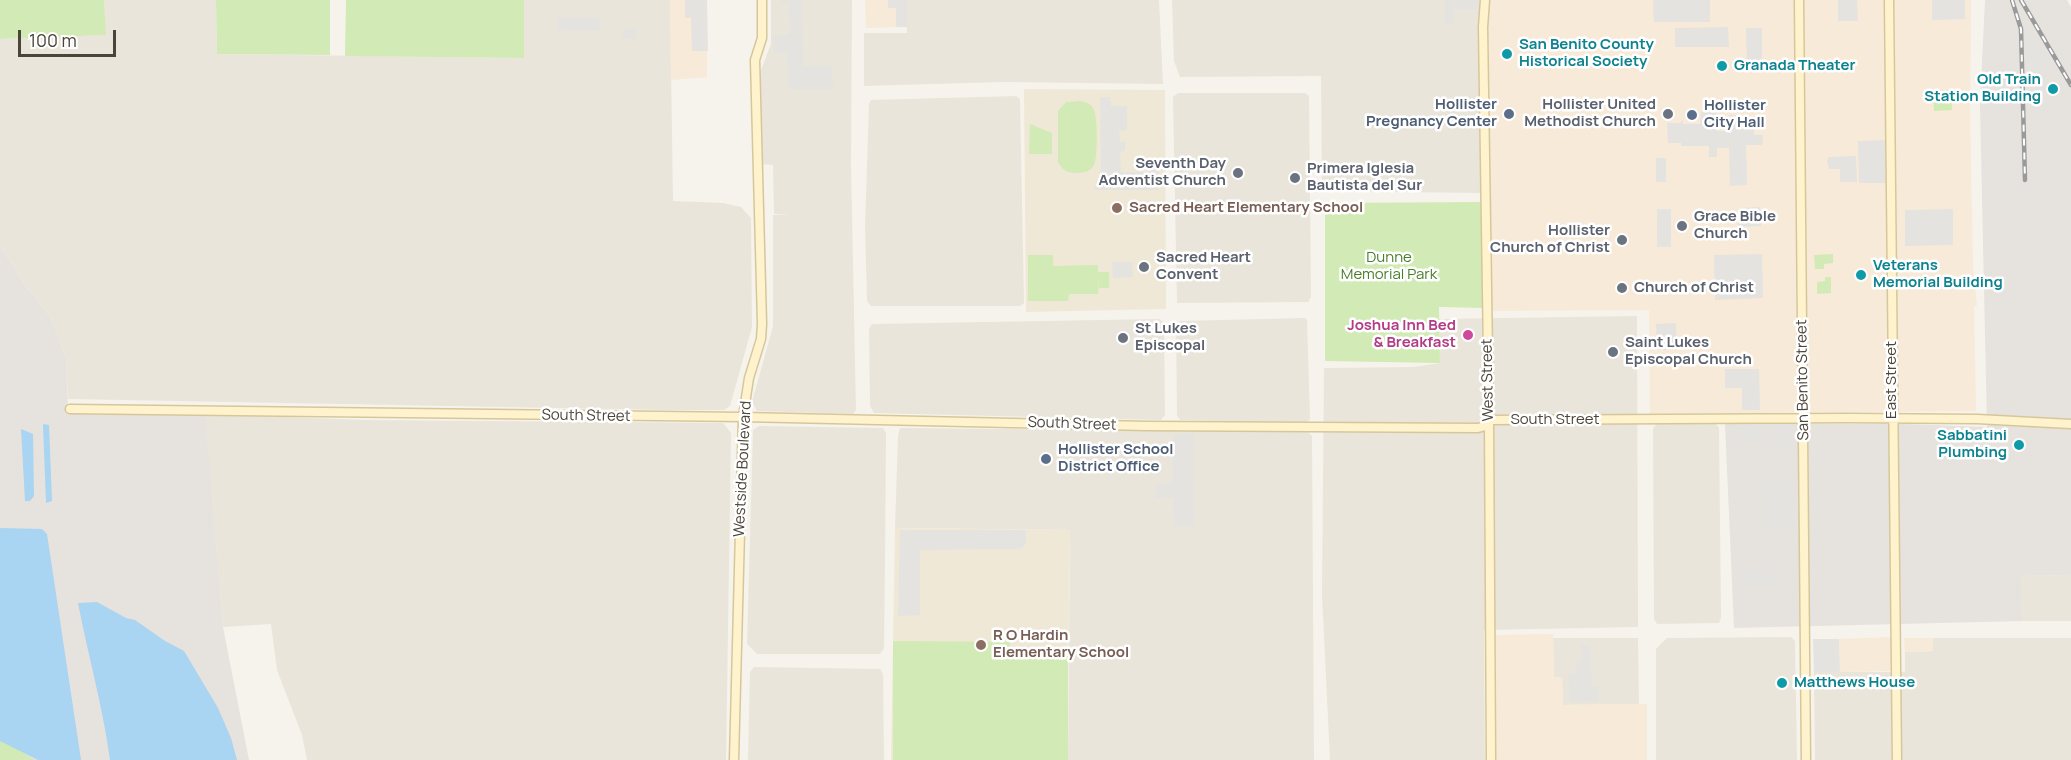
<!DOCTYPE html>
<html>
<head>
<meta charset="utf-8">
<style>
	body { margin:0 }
	#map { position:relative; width:2071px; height:760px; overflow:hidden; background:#f6f3ec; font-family:Manrope,sans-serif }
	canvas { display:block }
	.scale { position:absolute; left:18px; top:30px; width:98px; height:27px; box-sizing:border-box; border:3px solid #4b4439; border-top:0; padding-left:8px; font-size:18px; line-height:21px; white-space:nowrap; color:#4b4439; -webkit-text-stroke:4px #fff; paint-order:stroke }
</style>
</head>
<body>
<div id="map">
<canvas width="2071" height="760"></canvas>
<div class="scale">100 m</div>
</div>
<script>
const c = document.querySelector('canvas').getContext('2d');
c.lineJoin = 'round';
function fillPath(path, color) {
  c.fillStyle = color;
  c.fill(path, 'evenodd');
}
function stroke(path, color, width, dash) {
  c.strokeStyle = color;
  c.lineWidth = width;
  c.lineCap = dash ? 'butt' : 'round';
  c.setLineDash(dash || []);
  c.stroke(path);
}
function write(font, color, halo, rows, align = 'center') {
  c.font = font + ' Manrope,sans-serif';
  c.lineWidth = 5;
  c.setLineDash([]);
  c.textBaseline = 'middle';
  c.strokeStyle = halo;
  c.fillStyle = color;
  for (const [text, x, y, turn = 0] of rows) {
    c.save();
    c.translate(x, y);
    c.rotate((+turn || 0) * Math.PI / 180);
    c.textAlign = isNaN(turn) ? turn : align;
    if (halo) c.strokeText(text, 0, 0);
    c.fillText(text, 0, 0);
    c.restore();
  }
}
const residential = new Path2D(`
	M104 0H216L217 54 524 58V0H670L673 201 723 203 741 207 751 218 752 327 730 406 724 410H667L68 399 66 358 51 318 27 288 0 246V39L105 35Z
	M771 0H852L851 165 856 410 853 414 757 411 752 402 773 326V215H791L774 214 773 165 761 164 759 75 771 44Z
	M906 0H1159L1163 84 1003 82 864 86V33H907Z
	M1172 0H1480L1481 193 1322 191 1321 76 1180 77 1174 61Z
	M1178 93H1305L1309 96 1311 297 1308 302 1177 303 1173 97Z
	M1016 96 1020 99 1024 303 1020 306H871L867 301 865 227 869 104 871 100Z
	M1637 316 1638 627 1484 630 1485 760H1330L1322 595 1324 368 1414 367 1440 363 1439 319Z
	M1305 318 1307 320 1310 419 1306 423 1180 420 1177 415 1176 325 1180 321Z
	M1159 319 1164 323 1165 415 1161 420 874 413 870 406 869 329 872 324Z
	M205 414 365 420 723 423 731 433 726 760H307L302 735 277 670 271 624 223 627Z
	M1715 423 1719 428 1721 618 1719 623 1657 624 1654 619 1653 429 1656 424Z
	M759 426 883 428 886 433 885 562 884 648 880 654H757L747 644 753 430Z
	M900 428 1308 432 1312 436 1314 760H1068L1070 530 895 528 898 436Z
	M2071 575V621H2022L2020 576Z
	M1791 637 1795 641 1797 760H1656V649L1667 638Z
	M1553 638H1638L1639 704 1563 705 1562 678 1554 677Z
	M1933 638H2071V760H1815L1814 672H1905V652L1933 651Z
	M754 667 880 669 883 674 884 760H748L750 672Z`);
const commercial = new Path2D(`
	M670 0H707V77L671 80Z
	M865 0H907V27L866 28Z
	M1484 0H1971L1970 111 1973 267 1977 306H1974L1976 411 1650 414 1649 310 1487 311Z
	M1553 634 1554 677 1562 678 1563 705 1647 704V760H1491V635Z
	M1891 637V671L1840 672 1839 639Z
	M1904 638H1933V651L1905 652Z`);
const industrial = new Path2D(`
	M1985 0H2067L2071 7V575L2021 576 2022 621 1734 628 1725 424H1903L1987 427 1980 105Z
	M0 246 27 288 51 318 66 358 68 409 205 410 223 627 249 760H15L0 750Z`);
const education = new Path2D(`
	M1024 89 1165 90 1166 309 1026 312Z
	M895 528 1070 530 1067 760H891Z`);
const green = new Path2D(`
	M0 0H104L106 35 0 39Z
	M216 0H330V55L217 54Z
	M346 0H524V58L345 56Z
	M1951 90 1952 110 1934 111 1933 91Z
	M1080 101C1085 102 1090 103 1093 108 1098 114 1098 158 1094 165 1090 172 1085 172 1078 173 1068 173 1063 171 1058 162V111L1066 102Z
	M1030 124 1052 133V154H1029Z
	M1482 202 1485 308 1439 307 1440 363 1325 361V203Z
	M1833 254V263L1824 264V269H1815L1814 255Z
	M1028 255H1053V266L1098 265V272H1109V288H1099V275L1098 294H1069L1068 301H1028Z
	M1825 277H1831V293L1817 294V282L1825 281Z
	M893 641 1010 642V654L1068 656V760H893Z
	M0 737 34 760H0Z`);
const parking = new Path2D(`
	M685 0H707L708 51H692L691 18H685Z
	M782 0H802L803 66H832L833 89H788L787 53H774L773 35H790L789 3H782Z
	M888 0H907V27H896V8H888Z
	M1445 0H1479L1480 9 1454 10V23L1445 24Z
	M1653 0H1710V22H1654Z
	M1838 0H1857L1858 21H1838Z
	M1932 0H1965V19L1932 20Z
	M558 17 601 18 600 31 558 30Z
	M1728 27 1729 47H1675V28Z
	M1746 28H1762V71H1747Z
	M623 29H636V39H623Z
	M2034 39 2047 66 2035 73 2048 100 2027 79 2026 42Z
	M1100 97H1110L1111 106H1127V130L1119 131 1120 142H1125V151L1120 152 1121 172H1149V167H1158L1159 190H1094L1101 177Z
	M1701 111 1716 113 1717 131H1730V115H1746L1747 122H1754V135H1763L1762 145H1746L1747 185 1730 186 1729 148H1717V157H1709V146H1681V143H1668L1667 123H1680L1683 120V124H1700Z
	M1887 140V183H1859L1858 141Z
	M1856 156 1857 182H1840V169H1829L1827 161 1829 157Z
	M1656 158H1666V182H1656Z
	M1760 207 1761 226 1738 227V221H1741L1740 208Z
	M1657 209H1671V247H1657Z
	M1953 209V245L1905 246V210Z
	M1762 254 1763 298 1715 300 1714 255Z
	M1112 262H1132L1133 277 1113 278Z
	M1676 323 1677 350H1657L1656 324Z
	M1725 369H1759L1760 410H1742V388H1725Z
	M1760 427V439L1732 440V428Z
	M1769 427H1793V445L1770 446Z
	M1173 434H1193L1194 526H1174L1173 498H1155L1156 484 1173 483Z
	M1764 479H1794L1795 527H1765Z
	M900 530H1026V543L1020 549 920 550V615L898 616Z
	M1774 570V578L1780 577 1781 586 1736 587V571Z
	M1813 639H1839L1840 672H1814Z
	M1581 645H1590L1592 686 1598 687 1599 701 1570 702 1568 674H1575L1576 663 1582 658Z`);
const water = new Path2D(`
	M43 424 49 425 52 501 46 503Z
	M21 429 33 434 34 496 30 501H25Z
	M0 528 42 529 47 534 81 760H38L0 741Z
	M97 602 126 618 135 620 165 641 184 651 218 708 231 738 237 760H110C103 707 88 655 78 603Z`);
const secondary = new Path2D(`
	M1485 0 1483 27 1489 420 1491 760
	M1799 0 1806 760
	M1889 0 1897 760
	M70 409 743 417 1147 426 1478 428 1485 426 1489 420 1848 418 1977 419 2071 424
	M734 760 743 417 749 378 761 339 762 324 755 60 762 38V0`);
const rail = new Path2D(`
	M2012 0 2021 29 2025 180
	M2021 0 2071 85`);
const markers = [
	[1507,54,6,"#0f9aa8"],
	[1722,66,6,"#0f9aa8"],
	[2053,89,6,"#0f9aa8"],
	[1509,114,6,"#5c6f8a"],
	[1668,114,6,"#6b7280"],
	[1692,115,6,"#5c6f8a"],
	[1238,173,6,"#6b7280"],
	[1295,178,6,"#6b7280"],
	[1117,208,6,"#8d6e63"],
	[1682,226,6,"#6b7280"],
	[1622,240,6,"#6b7280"],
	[1144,267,6,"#6b7280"],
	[1861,275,6,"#0f9aa8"],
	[1622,288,6,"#6b7280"],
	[1468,335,6,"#d1479c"],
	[1123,338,6,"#6b7280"],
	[1613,352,6,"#6b7280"],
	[2019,445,6,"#0f9aa8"],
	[1046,459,6,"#5c6f8a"],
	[981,645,6,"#8d6e63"],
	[1782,683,6,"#0f9aa8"]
];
const cultureNames = [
	["San Benito County",1519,45],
	["Historical Society",1519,62],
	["Granada Theater",1734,66],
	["Old Train",2041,80,"right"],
	["Station Building",2041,97,"right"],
	["Veterans",1873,266],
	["Memorial Building",1873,283],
	["Sabbatini",2007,436,"right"],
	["Plumbing",2007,453,"right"],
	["Matthews House",1794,683]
];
const serviceNames = [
	["Hollister",1497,105,"right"],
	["Pregnancy Center",1497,122,"right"],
	["Hollister",1704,106],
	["City Hall",1704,123],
	["Hollister School",1058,450],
	["District Office",1058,467]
];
const worshipNames = [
	["Hollister United",1656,105,"right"],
	["Methodist Church",1656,122,"right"],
	["Seventh Day",1226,164,"right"],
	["Adventist Church",1226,181,"right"],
	["Primera Iglesia",1307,169],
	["Bautista del Sur",1307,186],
	["Grace Bible",1694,217],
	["Church",1694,234],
	["Hollister",1610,231,"right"],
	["Church of Christ",1610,248,"right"],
	["Sacred Heart",1156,258],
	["Convent",1156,275],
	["Church of Christ",1634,288],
	["St Lukes",1135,329],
	["Episcopal",1135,346],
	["Saint Lukes",1625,343],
	["Episcopal Church",1625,360]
];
const educationNames = [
	["Sacred Heart Elementary School",1129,208],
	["R O Hardin",993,636],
	["Elementary School",993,653]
];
const parkNames = [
	["Dunne",1389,258],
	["Memorial Park",1389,275]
];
const hotelNames = [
	["Joshua Inn Bed",1456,326],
	["& Breakfast",1456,343]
];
const streetNames = [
	["West Street",1488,380,-91],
	["San Benito Street",1803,380,-91],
	["East Street",1892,380,-90],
	["South Street",586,416,1],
	["South Street",1555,420],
	["South Street",1072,424,2],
	["Westside Boulevard",743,469,-87]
];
fillPath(residential, '#eae5da');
fillPath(commercial, '#f7ead8');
fillPath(industrial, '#e6e2dd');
fillPath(education, '#efe8d6');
fillPath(green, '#d2eab5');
fillPath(parking, '#e5e3e0');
fillPath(water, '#a9d4f2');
stroke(secondary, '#d6c79b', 11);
stroke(secondary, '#fff3cd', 8);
stroke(rail, '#9a9a9a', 4.5);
stroke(rail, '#fff', 2, [7]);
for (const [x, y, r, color] of markers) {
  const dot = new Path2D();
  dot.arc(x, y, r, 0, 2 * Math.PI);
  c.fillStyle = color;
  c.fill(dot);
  stroke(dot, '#fff', 2);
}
write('bold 15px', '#0d838f', '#fff', cultureNames, 'left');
write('bold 15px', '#4e5e75', '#fff', serviceNames, 'left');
write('bold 15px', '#5b616d', '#fff', worshipNames, 'left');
write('bold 15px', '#785e54', '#fff', educationNames, 'left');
write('15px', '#4a7f2a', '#fff', parkNames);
write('bold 15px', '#b23c85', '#fff', hotelNames, 'right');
write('15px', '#4b4439', '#fff', streetNames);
</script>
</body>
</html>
